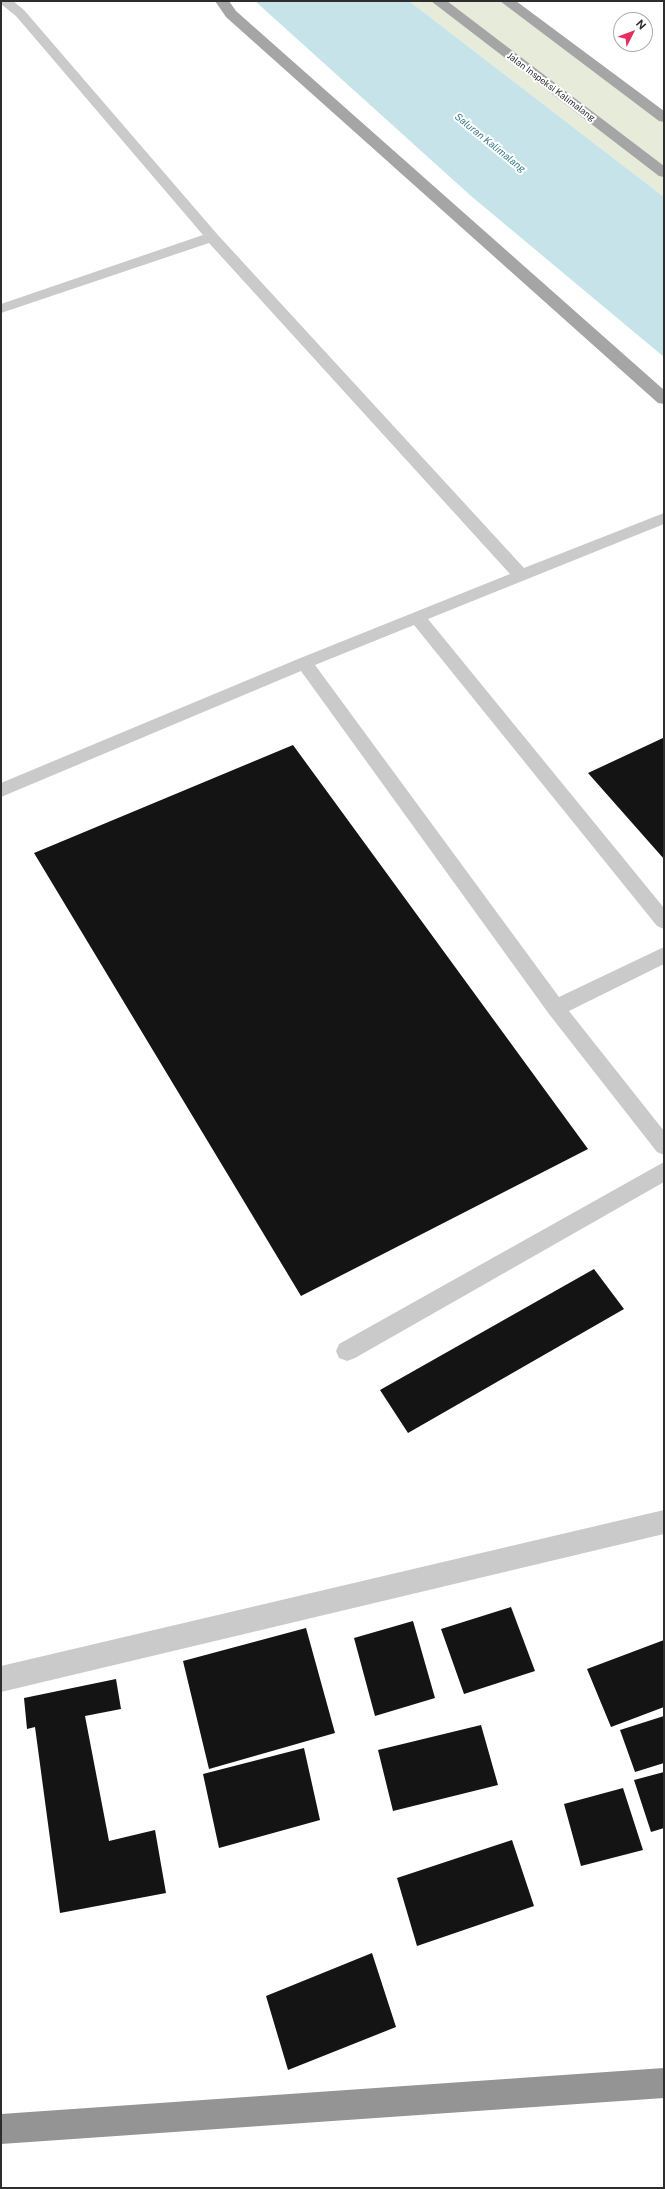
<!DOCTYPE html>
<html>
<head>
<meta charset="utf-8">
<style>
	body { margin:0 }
	#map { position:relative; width:665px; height:2189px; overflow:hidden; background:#fff; font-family:"Public Sans",sans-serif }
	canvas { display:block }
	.frame { position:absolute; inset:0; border:2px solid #2d2d2d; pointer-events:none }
	.north { position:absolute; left:613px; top:12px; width:40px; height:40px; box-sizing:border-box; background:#fff; border:1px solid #ababab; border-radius:50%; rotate:48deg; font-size:11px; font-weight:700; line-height:16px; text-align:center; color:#2d2d2d }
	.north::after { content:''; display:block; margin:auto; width:14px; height:18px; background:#e3305f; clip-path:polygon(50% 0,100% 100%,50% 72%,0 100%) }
</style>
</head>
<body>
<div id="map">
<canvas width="665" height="2189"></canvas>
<div class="frame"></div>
<div class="north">N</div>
</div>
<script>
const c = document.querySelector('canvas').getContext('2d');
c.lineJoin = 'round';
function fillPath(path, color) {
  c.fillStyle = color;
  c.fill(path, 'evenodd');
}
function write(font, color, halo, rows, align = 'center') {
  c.font = font + ' "Public Sans",sans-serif';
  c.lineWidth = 4;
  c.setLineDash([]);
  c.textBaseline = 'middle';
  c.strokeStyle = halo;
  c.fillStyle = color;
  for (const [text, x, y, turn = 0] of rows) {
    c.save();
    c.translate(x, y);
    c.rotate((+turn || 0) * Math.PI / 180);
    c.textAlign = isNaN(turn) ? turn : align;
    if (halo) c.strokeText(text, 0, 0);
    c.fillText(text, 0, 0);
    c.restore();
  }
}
const green = new Path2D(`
	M409 1H507L664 118V197Z`);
const water = new Path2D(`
	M255 1H409L664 197V357L471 196Z`);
const building = new Path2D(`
	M663 738 664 739V859L588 773Z
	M293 745 588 1149 301 1296 34 853Z
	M594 1269 624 1309 408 1433 380 1390Z
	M511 1607 535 1671 464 1694 441 1629Z
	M413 1621 435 1698 375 1716 354 1638Z
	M306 1628 335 1733 209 1769 183 1661Z
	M664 1640V1707L611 1727 587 1669Z
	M116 1679 121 1709 85 1716 109 1841 155 1830 166 1893 60 1913 35 1727 27 1729 24 1698Z
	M664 1716V1763L635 1772 620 1730Z
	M481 1725 498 1785 393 1811 378 1750Z
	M304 1748 320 1820 219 1848 203 1774Z
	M664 1772V1828L651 1832 634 1780Z
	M623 1788 643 1850 581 1866 564 1804Z
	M512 1840 534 1906 417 1946 397 1878Z
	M372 1953 396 2027 288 2070 266 1996Z`);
const lane = new Path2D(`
	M1 1H13L24 10 217 234 524 568 664 513V524L428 619 664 908V929L657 926 414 625 315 665 559 997 664 947V964L569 1011 664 1131V1155L657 1152 549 1014 301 671 1 797V783L298 659 510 574 209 243 1 313V304L203 235 16 16 1 4Z
	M664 1162V1182L355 1358 347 1361 339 1358 336 1351 339 1344Z`);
const street = new Path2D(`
	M664 1510V1534L1 1692V1666Z`);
const primary = new Path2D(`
	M215 1H229L236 11 664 390V404L658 403 226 17Z
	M431 1H447L664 166V177L659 176Z
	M500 1H516L664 111V122L659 121Z`);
const highway = new Path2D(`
	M664 2068V2098L1 2144V2114Z`);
const farStreetnames = [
	["Jalan Inspeksi Kalimalang",551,87,37]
];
const farWaternames = [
	["Saluran Kalimalang",490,143,39]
];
fillPath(green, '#e6ebda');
fillPath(water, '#c7e3ea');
fillPath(building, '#141414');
fillPath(lane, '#cacaca');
fillPath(street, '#cacaca');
fillPath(primary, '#a5a5a5');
fillPath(highway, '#949494');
write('9px', '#2d2d2d', '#fff', farStreetnames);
write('italic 10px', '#3c7d8e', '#fff', farWaternames);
</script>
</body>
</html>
